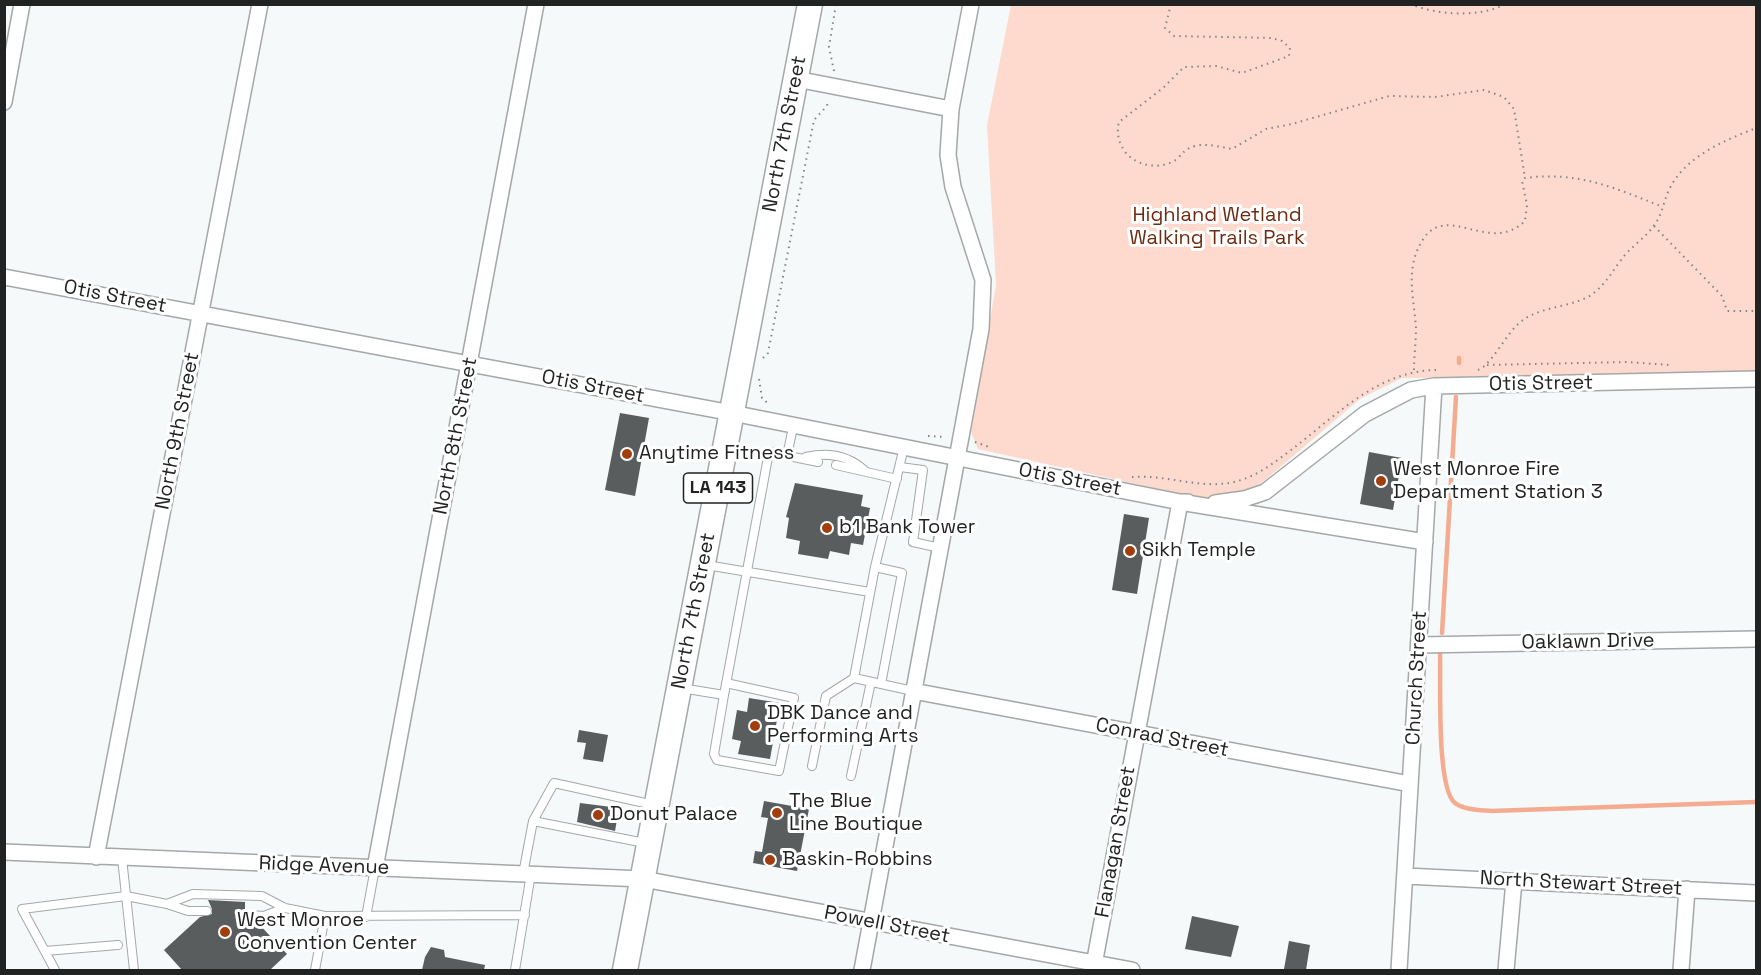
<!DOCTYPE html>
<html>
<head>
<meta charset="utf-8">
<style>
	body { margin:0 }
	#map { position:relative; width:1761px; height:975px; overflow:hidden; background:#f5f9fa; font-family:"Space Grotesk",sans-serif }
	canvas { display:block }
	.frame { position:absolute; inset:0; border:6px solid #212222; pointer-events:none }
</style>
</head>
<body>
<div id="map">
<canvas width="1761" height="975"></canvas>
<div class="frame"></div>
</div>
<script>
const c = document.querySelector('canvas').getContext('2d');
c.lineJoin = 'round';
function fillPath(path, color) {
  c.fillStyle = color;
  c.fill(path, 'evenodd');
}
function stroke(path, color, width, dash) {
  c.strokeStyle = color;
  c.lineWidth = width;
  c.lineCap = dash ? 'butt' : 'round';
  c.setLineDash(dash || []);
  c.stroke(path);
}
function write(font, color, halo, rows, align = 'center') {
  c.font = font + ' "Space Grotesk",sans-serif';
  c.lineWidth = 6;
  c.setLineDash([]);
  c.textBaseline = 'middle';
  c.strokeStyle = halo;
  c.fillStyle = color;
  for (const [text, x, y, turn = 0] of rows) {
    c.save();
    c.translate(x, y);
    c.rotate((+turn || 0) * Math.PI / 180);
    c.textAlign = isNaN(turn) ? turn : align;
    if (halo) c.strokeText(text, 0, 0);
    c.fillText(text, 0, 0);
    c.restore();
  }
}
const green = new Path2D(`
	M1011 5H1756V374L1402 378 1360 399 1258 486 1214 499 1190 496 978 449 971 432 996 285 987 125Z`);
const stream = new Path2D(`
	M1459 363V358
	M1442 633 1456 397
	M1440 654C1441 681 1436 788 1455 803 1464 810 1480 810 1491 811L1756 802`);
const building = new Path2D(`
	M620 413 649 418 635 496 605 490Z
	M1369 452 1402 458 1393 510 1360 504Z
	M795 483 863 495 861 506 870 508 863 545 851 543 849 555 830 551 828 559 798 554 800 541 786 538 789 518 786 517Z
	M1124 514 1149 518 1137 594 1112 590Z
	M749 698 780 703 770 759 738 754 741 741 732 739 737 710 747 712Z
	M579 730 608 735 603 762 583 759 586 743 577 742Z
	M764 801 809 809 797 871 753 863 755 851 762 852 768 818 761 817Z
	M580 803 619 808 615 831 577 822Z
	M208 900 245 902V918L256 921 287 954 270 970H182L164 950 200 917 212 914V909Z
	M1192 916 1239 926 1231 957 1185 949Z
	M1289 941 1310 945 1306 970 1284 969Z
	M431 947 444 950 445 957 485 965 484 970H422L425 957Z`);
const path = new Path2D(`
	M1171 4 1165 28 1174 36 1272 38 1282 41 1290 48 1289 56 1242 73 1216 66 1184 67 1163 88 1119 122C1116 133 1119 144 1126 153 1138 167 1162 170 1177 159 1183 153 1186 148 1195 146 1208 143 1220 147 1232 149L1266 129 1292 124 1389 96 1435 97 1484 90 1504 97 1514 109 1525 178
	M1410 4C1437 15 1479 18 1506 4
	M834 71 829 47 836 4
	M1654 226 1722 296 1727 311H1756
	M763 358 768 353 814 120 827 106 828 100
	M1487 365 1627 362 1670 365
	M1414 370C1414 356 1416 342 1416 328 1414 297 1404 267 1424 238 1448 203 1490 255 1525 221L1527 205 1522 181 1525 178C1578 171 1615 188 1663 207
	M1478 370C1493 364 1506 332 1523 320 1544 305 1578 307 1595 292 1606 283 1612 272 1621 260 1630 247 1646 238 1655 224 1663 213 1664 198 1671 186 1688 155 1726 140 1756 128
	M759 379 762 398 770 405
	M928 436 946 437
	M975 442 992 448
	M1132 477C1169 474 1205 492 1241 480 1260 474 1275 462 1291 450 1337 415 1379 369 1440 370`);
const service = new Path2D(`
	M787 456 793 427
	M806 457C828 452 848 455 865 471
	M836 465 897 479
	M900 467 923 470 913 542 940 548
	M706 565 870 592
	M875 567 902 573 881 684
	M854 678 875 567 904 447
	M681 688 724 695 769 452 818 462
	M724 695 714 754 717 760 779 771 794 698 726 683
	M812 766 826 696 854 678 913 691
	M851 776 871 682
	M533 821 645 843
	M122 858 134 970
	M523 874 533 821 554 783 654 805
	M167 904 188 911H207
	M250 915 264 916 285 908
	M366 917 375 868
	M45 951 118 945
	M55 970 22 909 126 896 167 904 193 894 262 896 285 908 325 916
	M315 970 325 916 525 915
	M515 970 531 874`);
const minor = new Path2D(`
	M796 79 951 109
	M4 102 22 4
	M4 277 732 413 1180 502 1425 542
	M1215 503 1244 499 1265 492 1365 414 1411 390 1434 386 1756 379
	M1419 645 1756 639
	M913 691 1410 784
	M4 852 643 879 1132 970
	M96 857 260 4
	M375 868 536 4
	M1405 876 1756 893
	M862 970 981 329 983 280 953 187 948 155 951 109 971 4
	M1093 970 1180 502H1188
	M1399 970 1434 386
	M1506 970 1514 881
	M1681 970 1687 889`);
const primary = new Path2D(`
	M625 970 810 4`);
const markers = [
	[627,454,6,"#a23d0d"],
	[1381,481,6,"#a23d0d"],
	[827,528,6,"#a23d0d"],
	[1130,551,6,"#a23d0d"],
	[755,726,6,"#a23d0d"],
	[777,813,6,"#a23d0d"],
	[598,815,6,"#a23d0d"],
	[770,860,6,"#a23d0d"],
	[225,932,6,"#a23d0d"]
];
const shields = [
	[718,488,69]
];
const shieldNames = [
	["LA 143",718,488]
];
const streetNames = [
	["North 7th Street",785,134,-79],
	["Otis Street",115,297,11],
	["Otis Street",1541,384,-1],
	["Otis Street",593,387,11],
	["North 9th Street",178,431,-79],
	["North 8th Street",456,436,-79],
	["Otis Street",1070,480,11],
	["North 7th Street",694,611,-79],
	["Oaklawn Drive",1588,642,-1],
	["Church Street",1417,678,-87],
	["Conrad Street",1162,738,11],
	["Flanagan Street",1116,842,-80],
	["Ridge Avenue",324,866,2],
	["North Stewart Street",1581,884,3],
	["Powell Street",887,925,11]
];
const parkNames = [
	["Highland Wetland",1217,216],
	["Walking Trails Park",1217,239]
];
const poiNames = [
	["Anytime Fitness",639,454],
	["West Monroe Fire",1393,470],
	["Department Station 3",1393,493],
	["b1 Bank Tower",839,528],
	["Sikh Temple",1142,551],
	["DBK Dance and",767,714],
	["Performing Arts",767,737],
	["The Blue",789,802],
	["Line Boutique",789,825],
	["Donut Palace",610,815],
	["Baskin-Robbins",782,860],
	["West Monroe",237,921],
	["Convention Center",237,944]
];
fillPath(green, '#fddacd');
stroke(stream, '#f4ab8f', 4.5);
fillPath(building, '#5a5d5e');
stroke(service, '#a4a8a8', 10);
stroke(minor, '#a4a8a8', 18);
stroke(primary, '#a4a8a8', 27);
stroke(path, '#828585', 2, [1.5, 4.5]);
stroke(service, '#fff', 8);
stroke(minor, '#fff', 15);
stroke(primary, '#fff', 24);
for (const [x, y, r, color] of markers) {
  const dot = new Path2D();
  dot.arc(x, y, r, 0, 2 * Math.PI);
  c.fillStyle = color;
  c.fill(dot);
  stroke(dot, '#fff', 2);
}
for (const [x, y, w] of shields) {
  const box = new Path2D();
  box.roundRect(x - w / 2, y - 15, w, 30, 4.5);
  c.fillStyle = '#fff';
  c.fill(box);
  stroke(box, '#212222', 1.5);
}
write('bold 18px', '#212222', null, shieldNames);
write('20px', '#212222', '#fff', streetNames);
write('20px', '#6d2c11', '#fff', parkNames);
write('20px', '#212222', '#fff', poiNames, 'left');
</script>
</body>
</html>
